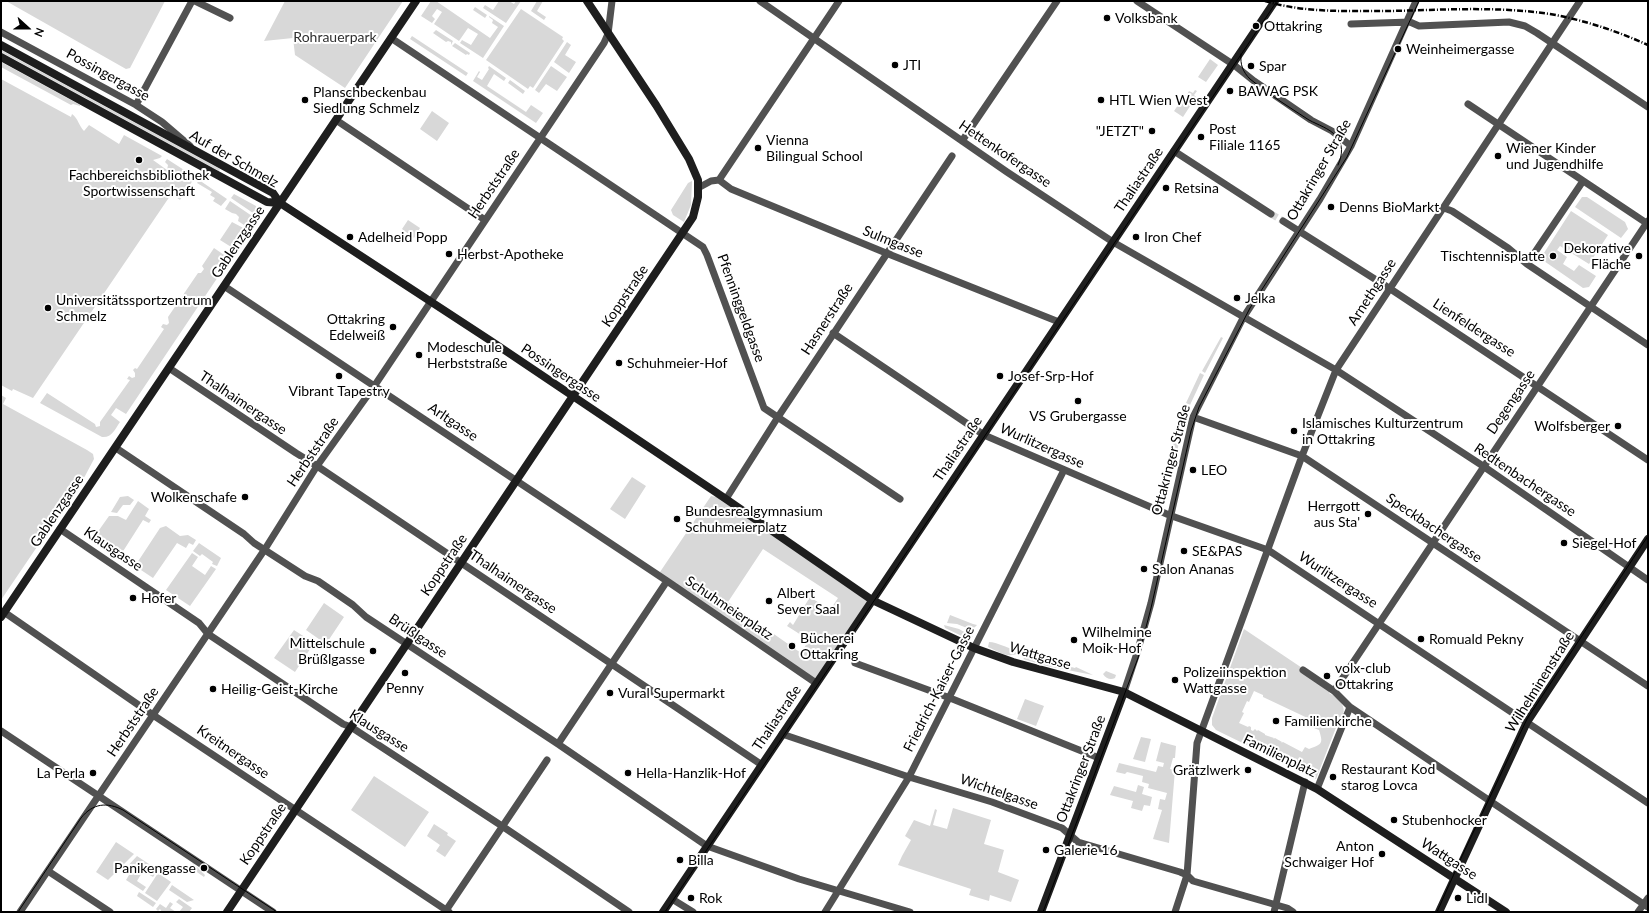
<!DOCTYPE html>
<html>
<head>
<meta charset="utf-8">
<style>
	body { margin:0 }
	#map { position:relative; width:1649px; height:913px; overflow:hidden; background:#fff; font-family:Lato,sans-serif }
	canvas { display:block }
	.frame { position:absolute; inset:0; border:2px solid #000; pointer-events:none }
	.north { position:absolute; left:8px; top:8px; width:40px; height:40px; -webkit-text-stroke:3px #fff; paint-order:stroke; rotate:111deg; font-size:11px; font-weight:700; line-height:16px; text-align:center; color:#000 }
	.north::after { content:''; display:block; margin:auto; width:14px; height:18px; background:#000; clip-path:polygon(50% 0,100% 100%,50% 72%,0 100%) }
</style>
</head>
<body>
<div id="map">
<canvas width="1649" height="913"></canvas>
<div class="frame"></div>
<div class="north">N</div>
</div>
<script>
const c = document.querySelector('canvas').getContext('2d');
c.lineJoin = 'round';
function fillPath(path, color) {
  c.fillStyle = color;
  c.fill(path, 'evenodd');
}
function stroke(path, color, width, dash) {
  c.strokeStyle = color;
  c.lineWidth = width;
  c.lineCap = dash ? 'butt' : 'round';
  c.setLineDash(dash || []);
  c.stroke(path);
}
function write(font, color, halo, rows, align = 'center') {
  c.font = font + ' Lato,sans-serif';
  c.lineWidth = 4;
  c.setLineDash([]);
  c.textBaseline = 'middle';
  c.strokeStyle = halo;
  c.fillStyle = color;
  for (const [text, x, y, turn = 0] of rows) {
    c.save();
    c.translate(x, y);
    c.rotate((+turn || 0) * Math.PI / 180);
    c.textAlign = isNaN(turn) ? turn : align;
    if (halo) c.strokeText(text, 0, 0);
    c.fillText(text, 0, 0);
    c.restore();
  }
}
const green = new Path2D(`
	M6 1H165L130 68 126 69Z
	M285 1H403L345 88 295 55 293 38 264 41Z
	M431 1H436L490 38 498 27 492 23 493 20 489 17V16L504 26 483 58 460 43 462 40 471 45 478 34 468 28 459 41 434 24 442 12 437 9 432 16 435 19 432 23 421 16Z
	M499 1H509L514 4 516 1H521L506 23 483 8 485 5 493 10Z
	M537 1H543L537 11 546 17 544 20 531 11Z
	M475 7 487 15 485 18 473 10Z
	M521 9 563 37 562 39 564 41 533 88 530 86 528 89 486 60Z
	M436 30 453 41 451 45V42L448 41 446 42 433 33Z
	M412 36 468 73 466 76 410 39Z
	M567 42 571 45 565 55 576 62 569 73 554 62Z
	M455 43 470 53 469 55 467 54 466 55 452 46Z
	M1 50 220 169 219 171 1 52Z
	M1210 59 1218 65 1206 82 1198 77Z
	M1 62 80 105V106L73 104 71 105 1 67Z
	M489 66 506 78 504 81 494 74 487 86 526 112 531 105 543 113 536 123 473 81 479 71 480 72 477 77 482 80 489 69 488 68Z
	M551 66 567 77 557 91 546 84 539 93 535 90Z
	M1 79 71 117 72 114C78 118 79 126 84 131L89 125 119 144 124 135 162 156 160 158 153 160 167 170 168 165 165 162 167 159 195 177 180 200 172 194 170 196 33 398 13 389 12 391 1 385Z
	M510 80 525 91 523 94 508 83Z
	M1195 90 1197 91 1194 95 1196 97 1183 117 1174 111 1185 95 1186 96 1189 91 1193 93Z
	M432 111 449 123 437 141 420 129Z
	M199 180 227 199 221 206 213 201 215 198 210 195 212 192 197 183Z
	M692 181 691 205 684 222 673 215 671 210 688 183Z
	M234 194 256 206 257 210 256 212 253 213 231 198Z
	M1582 197H1587L1625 222 1628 229 1621 238 1575 207Z
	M230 201 252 216 253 223 250 229 238 221 239 217 236 214 232 213 225 209Z
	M1571 211 1608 235 1589 264 1560 246 1557 250 1567 257 1563 264 1574 271 1579 265 1596 276 1589 287 1583 288 1544 261 1542 256Z
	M408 220 420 228 414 238 402 229Z
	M232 222 249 231 236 250 220 240Z
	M214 248 230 259 126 414 116 408 111 415 120 422C115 429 112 438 102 437L40 403 47 393 95 424 96 427 100 426V422L130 380 127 379 129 376 132 378 135 377V373L133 370 135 368 137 369 164 329 161 327 163 324 167 325 169 323 168 317 198 273H201L204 269 202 266Z
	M1221 337 1223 338 1205 373 1202 371Z
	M1200 373 1204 375 1190 405 1186 403Z
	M1 395 6 398 3 404 87 450 93 454 94 459 85 476 1 600Z
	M1184 405 1189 407 1183 424 1177 423Z
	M1174 438 1180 439 1176 455 1171 454Z
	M632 477 646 486 625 519 610 509Z
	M128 496 134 500 130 505H123L117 513 111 512 120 497Z
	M711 496 726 499 872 600 816 683 667 581 660 572ZM763 549 838 598 830 610 810 597 793 625 790 622 787 626 809 640 801 653 728 602Z
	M138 501 149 509 145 516 151 520 149 523 143 520 120 556 92 540 109 516H118L126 520Z
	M166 526 180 536 188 535 196 540 193 545 189 543 186 548 177 543 153 578 135 566 160 528Z
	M199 543 221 558 217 566 212 564 213 562 202 554 200 556 193 551Z
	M192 553 198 557 192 566 205 575 211 566 216 569 190 606 166 590Z
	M324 603 344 617 326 644 306 630Z
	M950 615 973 624 977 625 972 630 957 624 947 623Z
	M944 625 959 629 973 637 966 638 945 628Z
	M1244 629 1332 688 1329 693C1341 700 1347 706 1342 720H1339L1316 779 1216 730 1212 725V718ZM1254 691 1263 695V697L1316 722 1314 728 1319 730C1323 743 1323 744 1309 749L1305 747 1302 752 1283 742 1281 743 1282 742 1275 738 1273 739 1274 738 1265 735V734L1258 730 1257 731 1255 729 1253 731 1251 730V727L1249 726 1248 727 1239 723 1244 713 1242 712 1247 701 1249 702Z
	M294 630 314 643 295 672 274 658Z
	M989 642C997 642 1012 650 1021 652 1008 659 1001 653 988 647Z
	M1036 655 1043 657V659L1075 668 1076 667 1093 675 1047 666 1023 659 1027 656 1029 658Z
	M1106 671 1116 675 1115 678C1111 680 1106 679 1103 674Z
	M1025 699 1044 706 1036 726 1017 719Z
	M1141 737 1151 739 1145 762 1133 759Z
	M1161 742 1176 746 1175 758H1173L1170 769 1175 770 1169 843 1153 839 1162 810 1158 809 1160 799 1165 800 1167 793 1148 788 1149 784 1142 782 1143 776 1127 772 1125 774 1116 772 1119 763 1156 772 1158 766 1163 767 1164 763 1156 761Z
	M374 776 429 812 405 847 351 810Z
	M1138 785 1144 787 1142 794 1152 797 1150 806 1144 805 1142 811 1131 808 1133 801 1110 795 1114 786 1136 792Z
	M953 808 991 820 984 844 1004 850 998 872 1019 880 1011 902 990 895 989 901 969 895 971 889 898 865 902 856 911 840 905 836 914 820 930 826 935 809 937 810 933 825 947 829Z
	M434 824 448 833 447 835 456 841 445 857 436 851 440 845 427 836Z
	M116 842 134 854 108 880 96 872Z
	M137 856 158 870 153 877 143 871 137 881 146 887 143 891 126 880 129 875 123 871Z
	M193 863 205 875 204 877 191 868Z
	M158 873 171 882 157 901 145 893Z
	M172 885 194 900 187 902 169 890Z
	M139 892 156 903 153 907 137 896Z
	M179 899 192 908 189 912H179L183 907 176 902Z
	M170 902 173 904 170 908 176 912H162L160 909 158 911 156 909 160 904 166 908Z`);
const streetTunnel = new Path2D(`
	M1271 214 1283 221`);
const street = new Path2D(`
	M195 1 230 18
	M760 1 1007 172 1113 242 1336 370 1483 466 1648 580
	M1137 1 1234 65 1254 81 1311 120 1332 131 1351 146
	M1351 24 1410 22 1419 26 1509 22 1525 26 1537 33 1648 107
	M1 32 136 105 162 122 190 146
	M391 38 703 247 707 255 764 408 900 499
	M1468 104 1648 224
	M136 105 192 1
	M336 120 485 220
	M962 141 1057 1
	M1174 151 1271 214
	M719 180 731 189 886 253 1059 322
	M698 188 711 181 719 180 839 1
	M1444 208 1452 211 1508 248 1527 264 1648 345
	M1283 221 1389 288 1648 460
	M1527 264 1583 181
	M224 286 667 581 816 683
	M833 333 984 435 1169 515 1268 550 1648 803
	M169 368 296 453 317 466 762 765
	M1193 417 1302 456 1648 686
	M116 448 244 534 254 543 305 576 318 581 353 605 366 617 558 744 707 846 799 879 910 912
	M726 499 778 417 952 156
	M60 529 199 623 208 634 343 724 351 727 502 826 629 912
	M4 612 153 715 449 912
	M855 663 950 698 1099 758
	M1303 670 1334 691 1350 707 1648 907
	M1334 691 1648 221
	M1124 692 1137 653 1151 603 1193 417 1243 318 1320 199 1351 146 1416 1
	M1 731 273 912
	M782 734 909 777 992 802 1062 828 1078 842 1180 872 1187 875 1193 881 1287 908 1293 912
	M558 744 667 581
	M1317 789 1350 707
	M48 871 110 912
	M672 899 693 912
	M20 912 265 549 317 466 375 385 604 43 608 34 612 1
	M445 912 547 760
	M825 912 909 777 1064 470
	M1175 912 1187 875 1197 743 1302 456 1336 370 1580 1
	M1274 912 1305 782
	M1638 912 1648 898`);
const secondary = new Path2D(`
	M1 45 273 193 280 203 491 341 726 499 872 600 974 648 1013 662 1124 692 1317 789 1506 912
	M1 57 267 202 280 203
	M1 617 416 1
	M227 912 693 217 698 197V180L689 159 656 105 587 1
	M663 912 1275 1
	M1041 912 1124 692
	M1439 912 1527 722 1648 539`);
const tram = new Path2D(`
	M1241 54C1240 65 1243 72 1250 79 1268 94 1289 107 1309 120 1318 125 1329 128 1336 136 1343 144 1343 154 1338 165
	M18 912 81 818C93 803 107 802 123 810L277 912
	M665 912 1277 1
	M1043 912 1138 658 1151 608 1191 431 1199 407 1250 308 1347 157 1419 1
	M1437 912 1462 856 1527 719 1648 536`);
const rail = new Path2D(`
	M1265 1C1305 13 1347 11 1389 11 1442 10 1497 6 1550 14 1584 20 1617 31 1648 45`);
const markers = [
	[1107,18,4,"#000"],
	[1256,26,4,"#000"],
	[1398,49,4,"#000"],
	[895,65,4,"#000"],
	[1251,66,4,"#000"],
	[1230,91,4,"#000"],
	[305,100,4,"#000"],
	[1101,100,4,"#000"],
	[1152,131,4,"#000"],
	[1201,137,4,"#000"],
	[758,148,4,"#000"],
	[1498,156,4,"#000"],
	[139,160,4,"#000"],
	[1166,188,4,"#000"],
	[1331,207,4,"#000"],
	[350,237,4,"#000"],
	[1136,237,4,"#000"],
	[449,254,4,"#000"],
	[1553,256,4,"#000"],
	[1639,256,4,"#000"],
	[1237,298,4,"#000"],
	[48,308,4,"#000"],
	[393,327,4,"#000"],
	[419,355,4,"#000"],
	[619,363,4,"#000"],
	[339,376,4,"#000"],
	[1000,376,4,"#000"],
	[1078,401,4,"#000"],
	[1618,426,4,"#000"],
	[1294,431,4,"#000"],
	[1193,470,4,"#000"],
	[245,497,4,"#000"],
	[1368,514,4,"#000"],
	[677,519,4,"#000"],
	[1564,543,4,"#000"],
	[1184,551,4,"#000"],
	[1144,569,4,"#000"],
	[133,598,4,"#000"],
	[769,601,4,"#000"],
	[1421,639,4,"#000"],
	[1074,640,4,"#000"],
	[792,646,4,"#000"],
	[373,651,4,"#000"],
	[405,673,4,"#000"],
	[1327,676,4,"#000"],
	[1175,680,4,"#000"],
	[213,689,4,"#000"],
	[610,693,4,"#000"],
	[1276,721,4,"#000"],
	[1248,770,4,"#000"],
	[93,773,4,"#000"],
	[628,773,4,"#000"],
	[1333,777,4,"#000"],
	[1394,820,4,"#000"],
	[1046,850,4,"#000"],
	[1382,854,4,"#000"],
	[680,860,4,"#000"],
	[204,868,4,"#000"],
	[691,898,4,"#000"],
	[1458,898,4,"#000"]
];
const poiNames = [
	["Volksbank",1115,18],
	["Ottakring",1264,26],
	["Weinheimergasse",1406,49],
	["JTI",903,65],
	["Spar",1259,66],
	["BAWAG PSK",1238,91],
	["Planschbeckenbau",313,92],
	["Siedlung Schmelz",313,108],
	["HTL Wien West",1109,100],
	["Post",1209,129],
	["Filiale 1165",1209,145],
	["\"JETZT\"",1144,131,"right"],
	["Vienna",766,140],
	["Bilingual School",766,156],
	["Wiener Kinder",1506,148],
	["und Jugendhilfe",1506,164],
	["Fachbereichsbibliothek",139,175,"center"],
	["Sportwissenschaft",139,191,"center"],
	["Retsina",1174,188],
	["Denns BioMarkt",1339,207],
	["Adelheid Popp",358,237],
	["Iron Chef",1144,237],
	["Dekorative",1631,248,"right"],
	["Fläche",1631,264,"right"],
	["Herbst-Apotheke",457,254],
	["Tischtennisplatte",1545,256,"right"],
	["Jelka",1245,298],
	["Universitätssportzentrum",56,300],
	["Schmelz",56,316],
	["Ottakring",385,319,"right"],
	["Edelweiß",385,335,"right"],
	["Modeschule",427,347],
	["Herbststraße",427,363],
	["Schuhmeier-Hof",627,363],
	["Josef-Srp-Hof",1008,376],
	["Vibrant Tapestry",339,391,"center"],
	["VS Grubergasse",1078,416,"center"],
	["Islamisches Kulturzentrum",1302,423],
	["in Ottakring",1302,439],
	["Wolfsberger",1610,426,"right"],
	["LEO",1201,470],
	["Wolkenschafe",237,497,"right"],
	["Herrgott",1360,506,"right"],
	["aus Sta'",1360,522,"right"],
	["Bundesrealgymnasium",685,511],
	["Schuhmeierplatz",685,527],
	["Siegel-Hof",1572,543],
	["SE&PAS",1192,551],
	["Salon Ananas",1152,569],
	["Albert",777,593],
	["Sever Saal",777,609],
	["Hofer",141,598],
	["Wilhelmine",1082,632],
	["Moik-Hof",1082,648],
	["Bücherei",800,638],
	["Ottakring",800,654],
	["Romuald Pekny",1429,639],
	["Mittelschule",365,643,"right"],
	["Brüßlgasse",365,659,"right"],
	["volx-club",1335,668],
	["Ottakring",1335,684],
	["Polizeiinspektion",1183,672],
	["Wattgasse",1183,688],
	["Penny",405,688,"center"],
	["Heilig-Geist-Kirche",221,689],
	["Vural Supermarkt",618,693],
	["Familienkirche",1284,721],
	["Restaurant Kod",1341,769],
	["starog Lovca",1341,785],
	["Grätzlwerk",1240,770,"right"],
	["La Perla",85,773,"right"],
	["Hella-Hanzlik-Hof",636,773],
	["Stubenhocker",1402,820],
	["Anton",1374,846,"right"],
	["Schwaiger Hof",1374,862,"right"],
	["Galerie 16",1054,850],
	["Billa",688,860],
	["Panikengasse",196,868,"right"],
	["Rok",699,898],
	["Lidl",1466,898]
];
const parkNames = [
	["Rohrauerpark",335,37]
];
const streetNames = [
	["Possingergasse",108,75,29],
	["Hettenkofergasse",1005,154,34],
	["Auf der Schmelz",234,159,30],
	["Ottakringer Straße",1319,170,-60],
	["Thaliastraße",1139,180,-56],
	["Herbststraße",494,184,-56],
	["Gablenzgasse",238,242,-56],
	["Sulmgasse",893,242,22],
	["Arnethgasse",1372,292,-57],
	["Koppstraße",625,296,-56],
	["Pfenninggeldgasse",741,308,70],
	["Hasnerstraße",827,319,-57],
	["Lienfeldergasse",1474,328,33],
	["Possingergasse",561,373,34],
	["Degengasse",1511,402,-56],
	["Thalhaimergasse",243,403,34],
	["Arltgasse",453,422,34],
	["Wurlitzergasse",1042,446,24],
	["Thaliastraße",958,449,-56],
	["Herbststraße",313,452,-56],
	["Ottakringer Straße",1171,460,-75],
	["Redtenbachergasse",1525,480,34],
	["Gablenzgasse",57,511,-56],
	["Speckbachergasse",1434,528,34],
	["Klausgasse",113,549,34],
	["Koppstraße",444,565,-56],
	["Wurlitzergasse",1338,580,33],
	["Thalhaimergasse",513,582,34],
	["Schuhmeierplatz",729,608,34],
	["Brüßlgasse",418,636,34],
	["Wattgasse",1040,656,17],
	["Wilhelminenstraße",1540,682,-58],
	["Friedrich-Kaiser-Gasse",939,689,-63],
	["Thaliastraße",777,718,-56],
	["Herbststraße",133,722,-56],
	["Klausgasse",379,731,32],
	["Kreitnergasse",233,752,34],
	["Familienplatz",1280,756,26],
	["Ottakringer Straße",1081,769,-69],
	["Wichtelgasse",999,792,19],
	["Koppstraße",263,834,-56],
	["Wattgasse",1449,859,33]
];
fillPath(green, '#d8d8d8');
stroke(streetTunnel, '#d9d9d9', 7, [7, 3.5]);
stroke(street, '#515151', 7);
stroke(secondary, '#1e1e1e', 8);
stroke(tram, '#000', 1);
stroke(rail, '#000', 2.5, [6, 2, 1, 2]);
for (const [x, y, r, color] of markers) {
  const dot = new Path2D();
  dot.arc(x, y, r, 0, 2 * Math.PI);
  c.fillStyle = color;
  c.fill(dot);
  stroke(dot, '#fff', 1.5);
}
write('14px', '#000', '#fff', poiNames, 'left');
write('14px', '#2f2f2f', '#fff', parkNames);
write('14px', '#000', '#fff', streetNames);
</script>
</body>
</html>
